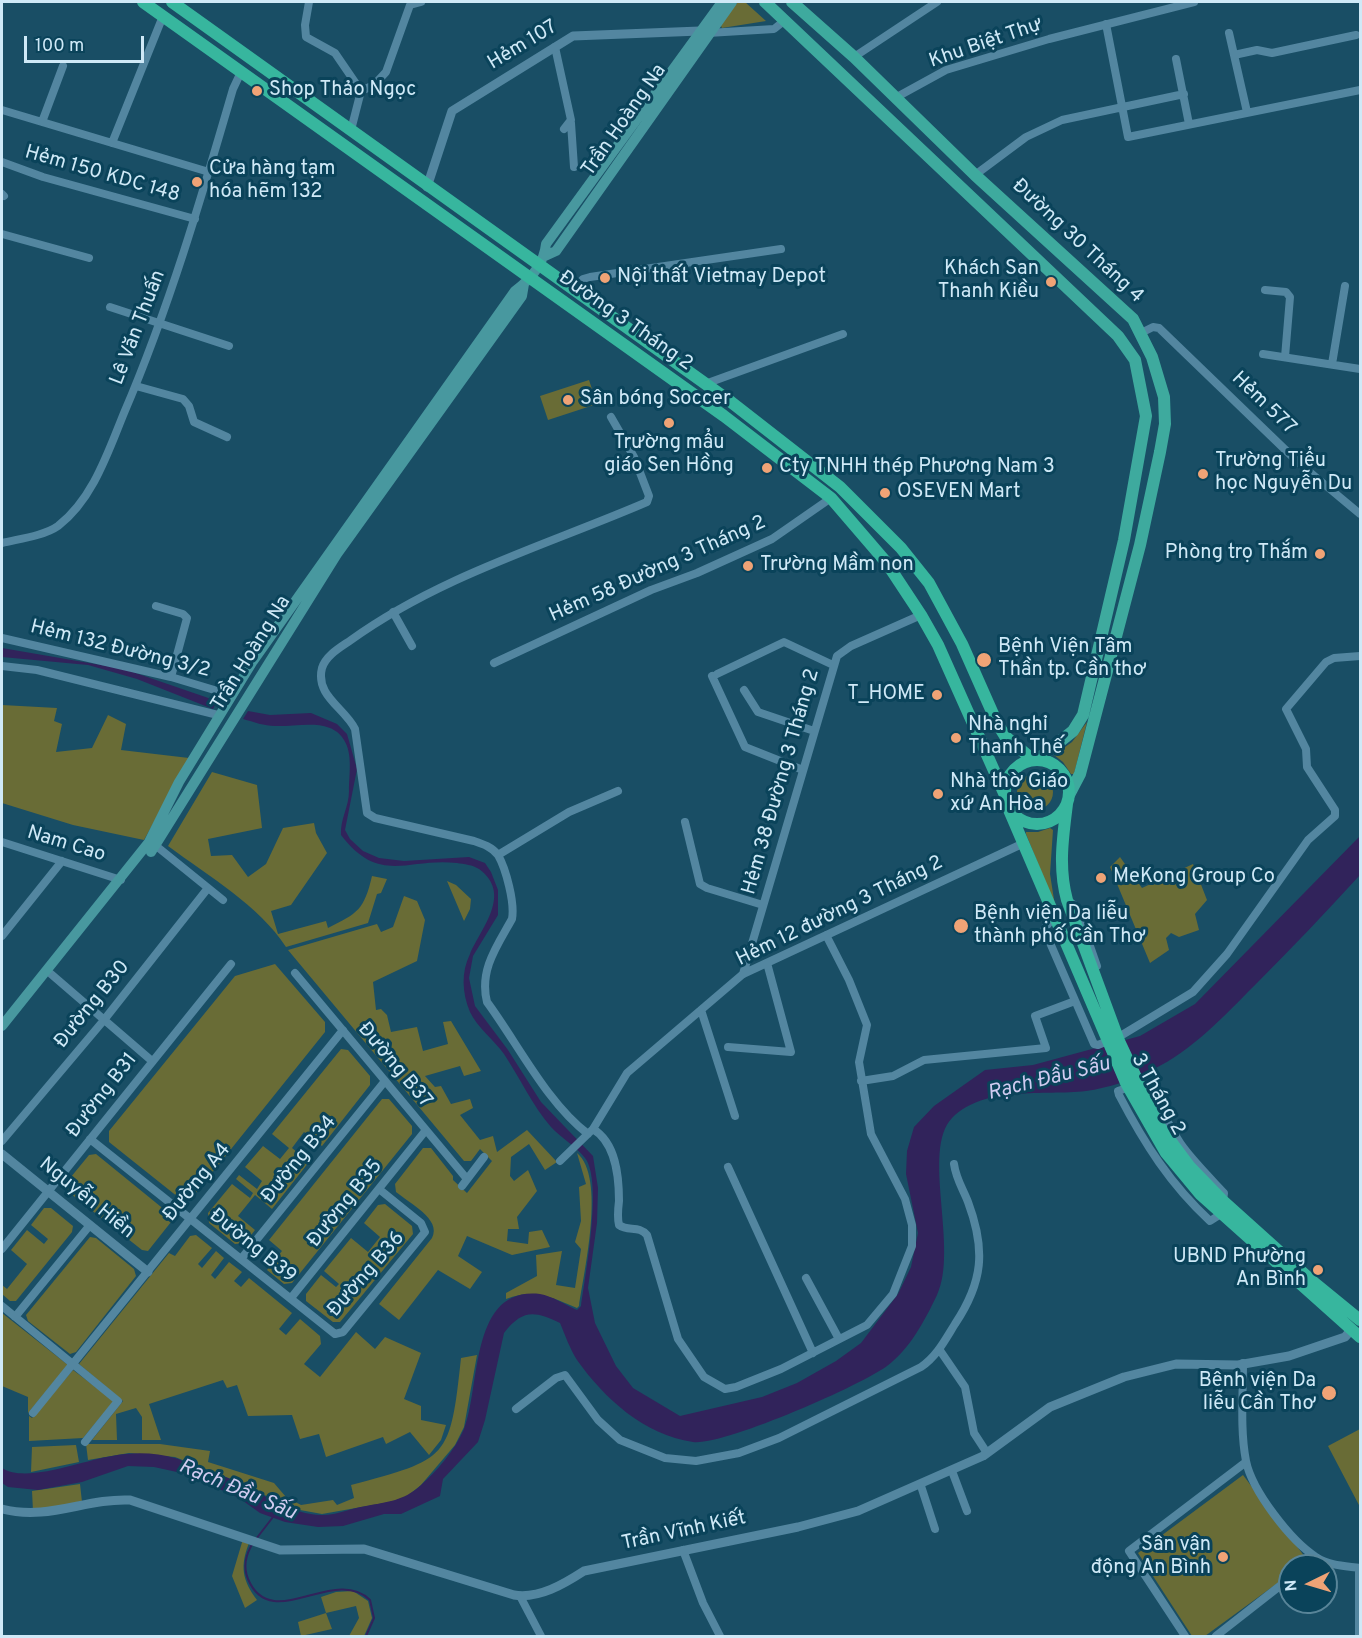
<!DOCTYPE html>
<html>
<head>
<meta charset="utf-8">
<style>
	body { margin:0 }
	#map { position:relative; width:1362px; height:1638px; overflow:hidden; background:#194e65; font-family:Overpass,sans-serif }
	canvas { display:block }
	.frame { position:absolute; inset:0; border:3px solid #cfe9f7; pointer-events:none }
	.north { position:absolute; left:1278px; top:1554px; width:60px; height:60px; box-sizing:border-box; background:#0a435a; border:2px solid #598599; border-radius:50%; rotate:265deg; font-size:16px; font-weight:700; line-height:24px; text-align:center; color:#cfe9f7 }
	.north::after { content:''; display:block; margin:auto; width:21px; height:27px; background:#efa376; clip-path:polygon(50% 0,100% 100%,50% 72%,0 100%) }
	.scale { position:absolute; left:24px; top:36px; width:120px; height:27px; box-sizing:border-box; border:3px solid #cfe9f7; border-top:0; padding-left:8px; font-size:18px; line-height:21px; white-space:nowrap; color:#cfe9f7; -webkit-text-stroke:4px #0a435a; paint-order:stroke }
</style>
</head>
<body>
<div id="map">
<canvas width="1362" height="1638"></canvas>
<div class="frame"></div>
<div class="north">N</div>
<div class="scale">100 m</div>
</div>
<script>
const c = document.querySelector('canvas').getContext('2d');
c.lineJoin = 'round';
function fillPath(path, color) {
  c.fillStyle = color;
  c.fill(path, 'evenodd');
}
function stroke(path, color, width, dash) {
  c.strokeStyle = color;
  c.lineWidth = width;
  c.lineCap = dash ? 'butt' : 'round';
  c.setLineDash(dash || []);
  c.stroke(path);
}
function write(font, color, halo, rows, align = 'center') {
  c.font = font + ' Overpass,sans-serif';
  c.lineWidth = 6;
  c.setLineDash([]);
  c.textBaseline = 'middle';
  c.strokeStyle = halo;
  c.fillStyle = color;
  for (const [text, x, y, turn = 0] of rows) {
    c.save();
    c.translate(x, y);
    c.rotate((+turn || 0) * Math.PI / 180);
    c.textAlign = isNaN(turn) ? turn : align;
    if (halo) c.strokeText(text, 0, 0);
    c.fillText(text, 0, 0);
    c.restore();
  }
}
const green = new Path2D(`
	M738 2H745L766 21 722 28 720 24Z
	M589 380 597 404 548 420 540 396Z
	M2 705 57 708 54 721 62 724 56 752 92 748 108 715 126 724 121 750 189 758 144 840 73 825 2 803Z
	M1087 722 1074 774H1071L1063 762 1054 755 1072 742Z
	M212 772 257 785 262 828 208 839 211 856 232 855 248 877 266 864 283 828 314 823 316 833 327 853 291 905 271 911 278 934 326 921 328 928C358 913 364 910 372 876L387 879 381 893 377 894 368 923 286 947C259 905 208 876 168 846Z
	M1017 792a18 18 0 1 1 36 0a18 18 0 1 1-36 0Z
	M1050 828 1053 830 1050 874 1055 906 1026 834V832H1038Z
	M1120 857 1142 888 1193 864 1207 900 1195 914 1199 930 1179 937 1171 933 1166 938 1169 950 1150 963 1110 867Z
	M447 881 456 885 471 899 470 909 464 921Z
	M404 896 417 901 425 920 417 961 373 982 376 1010 381 1009 387 1015 391 1032 417 1027 423 1051 448 1044 443 1022 451 1021 481 1071 464 1076 460 1066 425 1076 435 1087 441 1086 451 1104 470 1099 473 1108 460 1115 480 1140 493 1136 497 1152 527 1130 557 1162 545 1170 529 1144 511 1157 510 1176 514 1181 528 1170 537 1191 517 1217 519 1229H508L507 1241 528 1244 529 1232 542 1230 550 1247 512 1255 467 1236 458 1256 482 1272 470 1289 438 1270 399 1320 379 1304 432 1238C442 1219 409 1203 396 1192L395 1184 423 1148H431L453 1176V1180L467 1193 492 1161 480 1149 471 1161H464L288 950 377 924 381 932 393 927Z
	M275 964 325 1022V1032L191 1199 183 1201 109 1142V1131L235 976Z
	M341 1049 348 1050 370 1076V1085L322 1146 304 1132 292 1148 309 1162 272 1209 255 1195 238 1216 255 1230 245 1243 235 1244 209 1223 208 1213 232 1184 250 1198 253 1193 236 1179 239 1175 257 1189 262 1181 245 1167 263 1146 280 1159 289 1148 272 1134Z
	M382 1099H389L412 1126V1134L292 1283 284 1284 267 1270 282 1251 269 1240Z
	M577 1153C606 1177 584 1271 579 1306L577 1308C551 1297 534 1288 506 1299V1293L537 1276 536 1255 562 1251 556 1285 575 1288 581 1249 575 1242 581 1221 579 1187 586 1184Z
	M96 1154 171 1215V1222L148 1251 142 1250 66 1190V1183L89 1155Z
	M385 1204 412 1226 413 1234 340 1322H333L306 1301V1294L321 1275 336 1287 339 1284 324 1271 351 1238 368 1252 380 1237 364 1223 378 1205Z
	M44 1208H51L73 1226 72 1232 16 1301H10L2 1294V1285L7 1289 27 1264 11 1250 27 1230 44 1244 48 1239 31 1225Z
	M196 1235 212 1248 198 1264 202 1268 216 1251 224 1258 211 1275 215 1279 229 1262 242 1272 234 1281 241 1287 249 1278 292 1313 279 1329 286 1335 300 1319 320 1336 321 1344 304 1364 320 1377 356 1332 375 1349 385 1337 421 1353 404 1399 421 1406V1420L446 1425 441 1440 429 1455 410 1432 386 1444 383 1437 326 1457 319 1434 300 1439 292 1415 248 1416 237 1385 227 1388 223 1380 149 1404 161 1440H142V1417L136 1408 116 1414 117 1440H92L123 1401 79 1364 169 1253 175 1256 190 1236Z
	M90 1237 96 1238 134 1269 136 1276 76 1352 70 1354 28 1321 26 1315Z
	M2 1313 68 1365 28 1413V1397L2 1386Z
	M477 1355 464 1427 455 1445 421 1485 406 1497 390 1502 322 1514 289 1508 244 1484 175 1457 129 1453 88 1460 86 1444H160L210 1451 208 1462 274 1483 286 1497 301 1505 333 1500 337 1505 354 1498 351 1485C449 1459 450 1459 461 1358Z
	M73 1370 114 1401 83 1438 29 1441V1416L32 1418Z
	M1360 1429V1507L1328 1446Z
	M76 1445 79 1462 31 1472 32 1447Z
	M1243 1475 1308 1561 1301 1566H1290V1574L1205 1636H1192L1138 1553Z
	M80 1484 82 1502 33 1511 32 1491Z
	M243 1539 249 1543C240 1566 242 1580 257 1600L245 1608 232 1576Z
	M353 1591 368 1601 372 1618 364 1636H349L359 1618 356 1606 326 1613 332 1629 301 1636 298 1622 326 1613 321 1597 336 1592Z`);
const water = new Path2D(`
	M2 648 124 669 217 701 213 709 137 679 88 665 2 657Z
	M248 711 270 715 311 713 337 724 347 734 357 769 345 830 350 839 363 851 379 858 404 861 469 857 485 863 491 872 498 890V915L473 956 469 978 475 1006 508 1050 541 1102 593 1156 598 1188 597 1223 588 1288 595 1323 616 1366 633 1388 680 1416 762 1397 797 1383 836 1361 861 1343 898 1294 911 1267 918 1233 906 1174 907 1151 914 1127 934 1106 985 1070 1033 1065 1140 1036 1195 1004 1360 836V875C1326 912 1291 949 1255 985 1224 1016 1193 1050 1152 1070 1132 1080 1108 1088 1086 1091 1044 1096 985 1085 952 1118 921 1150 959 1249 937 1295 925 1320 910 1349 887 1366 860 1386 723 1446 693 1442 644 1435 604 1398 577 1360 570 1349 565 1335 560 1323 534 1311 523 1309 504 1333L485 1420 478 1442 443 1479 440 1496 401 1514H384L343 1526 318 1527 285 1522 260 1513 239 1498 186 1474 154 1467 128 1466 82 1482 38 1490 8 1487 2 1483V1468C26 1484 84 1460 112 1456 131 1452 156 1452 175 1458 180 1459 186 1463 191 1466 208 1472 226 1476 242 1484 268 1497 291 1514 322 1515 338 1515 351 1508 366 1506 387 1502 403 1501 420 1486 437 1471 455 1450 464 1429 481 1387 469 1286 540 1294 552 1296 566 1305 577 1310L581 1306C585 1276 603 1181 585 1158 576 1146 561 1138 551 1127 532 1105 520 1078 504 1054 494 1040 477 1027 470 1012 462 993 461 972 470 954 481 928 513 894 479 869 473 865 464 864 457 863 408 857 380 886 341 835 340 819 349 807 349 791 349 775 353 754 344 740 331 717 297 727 275 726 264 726 254 722 243 719Z`);
const stream = new Path2D(`
	M256 1539 273 1517
	M253 1543C246 1554 243 1567 248 1579 271 1634 334 1565 370 1600L374 1618 366 1636`);
const minor = new Path2D(`
	M309 2 305 25 306 37 335 53 361 91
	M1106 24 1128 137 1360 90
	M708 33 774 29 784 21
	M1229 33 1247 112
	M555 47 571 120 564 129
	M1234 55 1257 50 1272 53 1356 35
	M854 57 937 2
	M1176 59 1189 124
	M895 98 946 70 1049 39 1194 2
	M2 110 209 172
	M42 122 63 66
	M571 123 574 167
	M351 130 361 91 374 85 386 72 410 5 421 2
	M112 143 163 16
	M2 162 43 177 195 219
	M975 175 1026 137 1062 120 1184 94
	M2 194 4 196
	M2 234 89 258
	M573 290 583 279 590 277 781 249
	M1265 290 1286 292 1290 297 1285 357
	M110 307 229 346
	M1141 333 1153 327 1159 328 1300 464 1360 514
	M1263 354 1360 369
	M1332 364 1345 286
	M705 384 843 334
	M136 386 183 399 189 406 194 422 227 437
	M2 543C18 539 44 536 58 526 93 499 108 452 124 413 169 308 201 199 233 89L241 72
	M156 606 183 614 187 618 171 677
	M393 612 412 646
	M2 638 171 677 231 695
	M494 663 651 590 697 573 772 539 831 498
	M2 666 37 670 218 715
	M717 674 784 642 833 665
	M712 676 745 747 803 770
	M744 690 758 712 814 731
	M685 822 700 884 707 888 763 905
	M2 842 121 880
	M155 845 223 900
	M498 855 569 812 618 791
	M1067 900 1076 906 1097 966
	M1054 917 1044 929 1094 1044 1098 1045 1122 1035 1193 992 1227 954 1308 840 1335 816V810L1307 767 1306 749 1286 709 1326 662 1334 658 1360 656
	M2 936 62 861
	M295 973 467 1179
	M51 974 152 1061
	M743 974 837 656 851 646 921 615
	M701 1010 735 1116
	M728 1047 791 1052 767 963
	M861 1081 893 1076 924 1060 1046 1048 1035 1016 1075 1001
	M1141 1084C1155 1093 1171 1131 1183 1147 1195 1163 1210 1178 1224 1193L1223 1201
	M1130 1087 1118 1091 1119 1095C1144 1143 1170 1184 1210 1221L1221 1214
	M593 1129C616 1143 619 1176 619 1201 618 1209 617 1217 619 1225 628 1232 639 1225 647 1235L678 1339 704 1377 725 1389 736 1387 781 1369 867 1325 893 1294 912 1246V1225L905 1199 871 1134 859 1062 867 1025 849 980 826 935
	M588 1134C547 1103 518 1044 487 1002 479 970 497 946 512 919 515 903 506 869 498 855 492 847 483 844 474 841L375 818 367 813 355 729C345 708 315 696 322 668 326 655 341 647 351 640 440 576 547 545 647 502L649 496 634 457 611 417
	M90 1139 335 1334 343 1332 425 1232 421 1223 379 1189
	M2 1141 104 1020 208 888
	M560 1161 593 1129 627 1073 743 974 1024 843
	M728 1167 813 1353
	M462 1186 484 1157
	M2 1249 231 964
	M241 1259 385 1081
	M806 1278 839 1339
	M291 1298 426 1130
	M2 1306 118 1401 85 1442
	M15 1317 90 1225
	M939 1349 965 1387 974 1433 987 1453
	M1243 1363C1243 1395 1240 1430 1246 1461 1252 1491 1291 1541 1316 1557 1329 1566 1346 1566 1360 1568
	M516 1409 556 1378 565 1375 598 1420 620 1440 665 1458 696 1461 739 1453 779 1438 921 1367C937 1356 945 1340 955 1324 983 1282 986 1250 968 1202 963 1189 956 1179 954 1164
	M33 1413 343 1030
	M952 1471 967 1511
	M921 1486 935 1529
	M683 1550 703 1603 720 1636
	M1306 1566 1316 1558
	M520 1596 541 1636
	M1185 1636 1129 1551 1246 1462
	M1216 1636 1290 1578
	M1359 1636V1568`);
const tertiary = new Path2D(`
	M427 187 452 111 573 36 700 31
	M2 1154 148 1272
	M2 1509C49 1521 85 1498 130 1500L280 1550 364 1549 514 1595C539 1599 564 1584 584 1571L798 1527 858 1511 983 1456 1050 1407 1124 1377 1176 1364 1238 1365 1289 1356 1345 1337 1352 1329`);
const secondary = new Path2D(`
	M545 256 556 251 732 2
	M151 852 337 554 522 296 524 284
	M2 1026 149 842 179 782 253 661 515 291C531 279 544 264 546 244L722 2`);
const primary = new Path2D(`
	M765 2 1118 336 1135 360 1146 416 1124 540 1083 715 1073 731 1038 759
	M792 2 854 57 975 175 1133 319 1152 357 1164 397 1165 424 1160 452 1140 545 1080 774 1069 795`);
const trunk = new Path2D(`
	M143 2 724 416 831 498 886 562 921 615 938 645 1004 793
	M172 2 731 402 840 487 901 548 929 583 962 644 997 723 1005 736 1032 759
	M1005 792a32 32 0 1 1 64 0a32 32 0 1 1-64 0Z
	M1067 804C1063 837 1058 867 1067 900L1119 1041 1158 1124 1190 1167 1223 1201 1312 1281 1360 1320
	M1009 810 1126 1083 1166 1153 1200 1194 1360 1337`);
const markers = [
	[257,91,6,"#efa376"],
	[197,182,6,"#efa376"],
	[605,278,6,"#efa376"],
	[1051,282,6,"#efa376"],
	[568,400,6,"#efa376"],
	[669,423,6,"#efa376"],
	[767,468,6,"#efa376"],
	[1203,474,6,"#efa376"],
	[885,493,6,"#efa376"],
	[1320,554,6,"#efa376"],
	[748,566,6,"#efa376"],
	[984,660,8,"#efa376"],
	[937,695,6,"#efa376"],
	[956,738,6,"#efa376"],
	[938,794,6,"#efa376"],
	[1101,878,6,"#efa376"],
	[961,926,8,"#efa376"],
	[1318,1270,6,"#efa376"],
	[1329,1393,8,"#efa376"],
	[1223,1557,6,"#efa376"]
];
const streetNames = [
	["Khu Biệt Thự",986,44,-19],
	["Hẻm 107",523,46,-31],
	["Trần Hoàng Na",625,121,-55],
	["Hẻm 150 KDC 148",102,175,16],
	["Đường 30 Tháng 4",1077,242,43],
	["Đường 3 Tháng 2",625,322,35],
	["Lê Văn Thuấn",139,328,-69],
	["Hẻm 577",1263,404,44],
	["Hẻm 58 Đường 3 Tháng 2",658,570,-24],
	["Hẻm 132 Đường 3/2",120,650,14],
	["Trần Hoàng Na",252,654,-58],
	["Hẻm 38 Đường 3 Tháng 2",782,782,-74],
	["Nam Cao",66,845,17],
	["Hẻm 12 đường 3 Tháng 2",840,912,-26],
	["Đường B30",93,1005,-51],
	["Đường B37",394,1066,50],
	["3 Tháng 2",1157,1095,61],
	["Đường B31",103,1096,-52],
	["Đường B34",300,1160,-51],
	["Đường A4",198,1183,-51],
	["Nguyễn Hiền",86,1199,39],
	["Đường B35",346,1204,-51],
	["Đường B39",252,1247,39],
	["Đường B36",367,1275,-49],
	["Trần Vĩnh Kiết",684,1532,-12]
];
const poiNames = [
	["Shop Thảo Ngọc",269,91],
	["Cửa hàng tạm",209,170],
	["hóa hẽm 132",209,193],
	["Khách Sạn",1039,270,"right"],
	["Thanh Kiều",1039,293,"right"],
	["Nội thất Vietmay Depot",617,278],
	["Sân bóng Soccer",580,400],
	["Trường mẩu",669,444,"center"],
	["giáo Sen Hồng",669,467,"center"],
	["Trường Tiểu",1215,462],
	["học Nguyễn Du",1215,485],
	["Cty TNHH thép Phương Nam 3",779,468],
	["OSEVEN Mart",897,493],
	["Phòng trọ Thắm",1308,554,"right"],
	["Trường Mầm non",760,566],
	["Bệnh Viện Tâm",998,648],
	["Thần tp. Cần thơ",998,671],
	["T_HOME",925,695,"right"],
	["Nhà nghỉ",968,726],
	["Thanh Thế",968,749],
	["Nhà thờ Giáo",950,783],
	["xứ An Hòa",950,806],
	["MeKong Group Co",1113,878],
	["Bệnh viện Da liễu",974,915],
	["thành phố Cần Thơ",974,938],
	["UBND Phường",1306,1258,"right"],
	["An Bình",1306,1281,"right"],
	["Bệnh viện Da",1316,1382,"right"],
	["liễu Cần Thơ",1316,1405,"right"],
	["Sân vận",1211,1546,"right"],
	["động An Bình",1211,1569,"right"]
];
const waterNames = [
	["Rạch Đầu Sấu",1049,1080,-14],
	["Rạch Đầu Sấu",237,1491,23]
];
fillPath(green, '#696c36');
fillPath(water, '#31235b');
stroke(stream, '#31235b', 2);
stroke(minor, '#5386a0', 8);
stroke(tertiary, '#5386a0', 9);
stroke(secondary, '#48989f', 10);
stroke(primary, '#3eaa9e', 12);
stroke(trunk, '#37b69e', 12);
for (const [x, y, r, color] of markers) {
  const dot = new Path2D();
  dot.arc(x, y, r, 0, 2 * Math.PI);
  c.fillStyle = color;
  c.fill(dot);
  stroke(dot, '#0a435a', 2);
}
write('20px', '#cfe9f7', '#0a435a', streetNames);
write('20px', '#cfe9f7', '#0a435a', poiNames, 'left');
write('italic 21px', '#d0cbf0', '#0a435a', waterNames);
</script>
</body>
</html>
